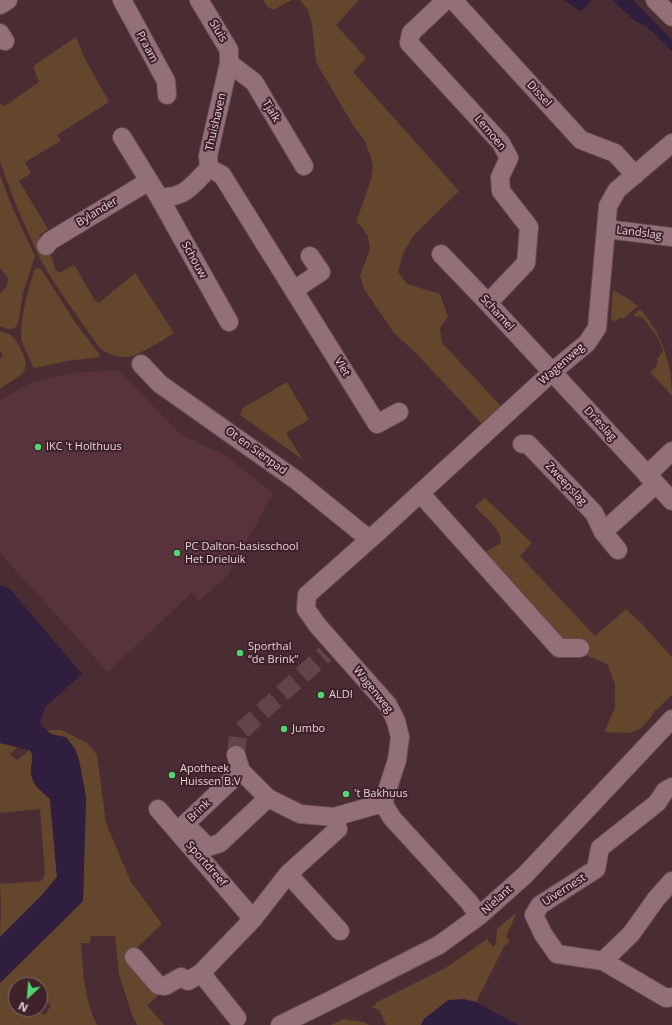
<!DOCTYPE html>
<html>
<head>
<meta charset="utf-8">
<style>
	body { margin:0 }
	#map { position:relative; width:672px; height:1025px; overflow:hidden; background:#4a2c33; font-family:"Open Sans",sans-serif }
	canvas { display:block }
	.north { position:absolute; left:8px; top:977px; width:40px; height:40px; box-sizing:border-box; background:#3f2229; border:1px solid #82686e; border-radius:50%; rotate:206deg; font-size:11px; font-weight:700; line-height:16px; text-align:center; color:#e6d2d5 }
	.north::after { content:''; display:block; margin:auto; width:14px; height:18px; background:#52d673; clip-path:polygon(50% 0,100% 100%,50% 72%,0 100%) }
</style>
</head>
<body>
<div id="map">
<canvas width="672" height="1025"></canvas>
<div class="north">N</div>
</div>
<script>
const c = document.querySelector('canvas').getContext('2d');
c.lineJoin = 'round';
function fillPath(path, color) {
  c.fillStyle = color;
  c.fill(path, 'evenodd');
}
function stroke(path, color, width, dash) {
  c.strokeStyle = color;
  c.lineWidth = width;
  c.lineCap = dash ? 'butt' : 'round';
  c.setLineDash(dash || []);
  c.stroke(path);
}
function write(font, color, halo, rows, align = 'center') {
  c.font = font + ' "Open Sans",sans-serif';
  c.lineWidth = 4;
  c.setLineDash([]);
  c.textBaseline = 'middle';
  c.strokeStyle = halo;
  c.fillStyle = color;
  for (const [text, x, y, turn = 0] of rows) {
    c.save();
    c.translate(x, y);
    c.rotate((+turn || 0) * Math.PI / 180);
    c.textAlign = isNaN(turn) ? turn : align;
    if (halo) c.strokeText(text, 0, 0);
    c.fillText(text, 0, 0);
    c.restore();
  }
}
const built = new Path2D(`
	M119 371 181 435 225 455 274 494 265 506 258 522 227 576 199 601 192 593 108 672 0 553V400L32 382 78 372Z`);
const green = new Path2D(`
	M263 0H292L273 10 268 7Z
	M300 0H359L336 25 366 58 353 72 459 191 413 236 403 254 398 272 407 284 440 294 448 317 440 328 442 343 501 406 482 424 415 352 394 333 364 289 360 276 370 249 368 236 360 225 356 222 371 180 373 164 365 141 354 127 316 62 312 24 308 10Z
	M76 37 84 57 109 102 57 135 61 141 25 162 31 173 19 181 48 229 39 235 53 260 55 269 60 273 69 267 75 266 94 299 99 303 135 273 174 333C166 338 140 354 133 356 119 359 107 355 98 346L57 287 40 259 16 205 0 162V104L5 106 39 82 33 66Z
	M0 175 12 207 35 256 23 293 18 324C13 332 7 329 0 326V293L7 286 8 278 0 268Z
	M36 268 41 269 77 325 100 355V357L67 361 35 368 33 367C30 358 24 350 22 341 18 325 29 287 34 271Z
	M613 290 627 298 638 306 623 319 620 318 615 321 611 320Z
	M640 309C662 333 672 364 672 396L650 372 656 367 658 361 657 359 663 351 659 340 644 319 641 317 633 316Z
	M0 331C3 332 6 333 9 334 17 339 29 360 25 370 22 376 6 384 0 389V358L3 356 0 350Z
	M287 382 309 420 286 433 303 460 240 415 243 408Z
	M485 498 532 543 520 556 595 636 626 609 642 624 672 657V695L655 711 648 721 640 729 629 733 604 732 615 708V684L607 664 585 655 583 646 588 641H564L484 553 501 543C502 528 483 517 475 506Z
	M49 730H62L77 738 87 743 97 755 106 823 131 882 162 924 125 959 158 996 147 1005 164 1025H137L132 1015 119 975 115 936H91L90 943H81C83 971 84 1000 97 1025H0V983L83 901 86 797 79 760 75 749 66 737 53 735 47 732ZM16 985H40V999L51 1005 45 1015 33 1009H16Z
	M0 743 19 746 10 754 17 760 30 750C35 759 31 761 31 771 31 784 41 791 50 799L57 877 43 894 0 937 1 910 0 884 41 881 45 874 40 809 0 813Z
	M517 912 506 937 510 940 504 947 476 1002 463 999 424 1019 421 1025H386L379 1010 371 1007 376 1005 375 1003 447 967 487 939 493 947 496 944 497 929Z
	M343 1019 364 1022 369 1025H331Z`);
const water = new Path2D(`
	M564 0H591L584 9 580 11Z
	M612 0H633L672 40V51L646 26 635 21Z
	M0 586H4L10 589 82 674 45 707 40 723C48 734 52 735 66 737L75 749 79 760 86 797 83 901 0 983V937L43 894 57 877 50 799C41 791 31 784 31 771 31 761 35 759 30 750L0 743Z
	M463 999 476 1002 518 1025H421L424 1019 448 1000Z`);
const minorTunnel = new Path2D(`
	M236 755 238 734 325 654`);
const minor = new Path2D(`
	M122 0 166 81 167 95
	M446 0 411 33 409 43 501 143 509 158 500 177 501 191 529 227 526 263 488 303
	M453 0 581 140 615 153 635 175
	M655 0 672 17
	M0 5 8 0
	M0 33 5 41
	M229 63 254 82 304 166
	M122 137 159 197 229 322
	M209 168 222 175 377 424 399 412
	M159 197C184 199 193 185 209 168L208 156 229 63V50L199 0
	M606 229 672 237
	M46 246 50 241 149 181
	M441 254 488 303 672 501
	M294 290 321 272 310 256
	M141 364 160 384 296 480 369 539
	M522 444H528L594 513 603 532 618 550
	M647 475 672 451
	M420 493 559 648H580
	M603 532 656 484
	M236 755 241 771
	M241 771 268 798 220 843 208 847 185 824Z
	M672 787 665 791 657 803 600 848 596 869 540 905 534 915 543 934 557 954 603 961 666 998 672 997
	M268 798 300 814 334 817 383 803
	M383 803 397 760 400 737 396 721 388 705 318 626 306 609 307 595 379 531 552 372 587 343 597 328 608 206 617 190 672 143
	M383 803 392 818 469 902 479 916
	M158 809 253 919
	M288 874 340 931
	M134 957 158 985 165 986 181 977 188 981 201 973 253 919 288 874 338 829 334 817
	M603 961 631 934 656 899 672 881
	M201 973 237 1018
	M280 1025 327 1002 439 945 479 916 525 875 672 719`);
const markers = [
	[38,447,4,"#52d673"],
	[177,553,4,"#52d673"],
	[240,653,4,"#52d673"],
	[321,695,4,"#52d673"],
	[284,729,4,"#52d673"],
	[172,775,4,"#52d673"],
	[346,794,4,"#52d673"]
];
const streetNames = [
	["Sluis",218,31,59],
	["Praam",147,47,62],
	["Dissel",539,94,48],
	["Tjalk",271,111,59],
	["Thuishaven",216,122,-77],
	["Lemoen",490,133,50],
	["Bylander",97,212,-31],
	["Landslag",639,233,7],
	["Schouw",194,260,61],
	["Schamel",497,313,47],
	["Wagenweg",562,364,-41],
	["Vlet",342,367,59],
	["Drieslag",600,424,47],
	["Ot en Sienpad",256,451,36],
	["Zweepslag",566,484,47],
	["Wagenweg",373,690,51],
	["Brink",199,811,-44],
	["Sportdreef",206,864,49],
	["Uivernest",564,890,-33],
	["Nielant",497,900,-42]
];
const poiNames = [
	["IKC 't Holthuus",46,447],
	["PC Dalton-basisschool",185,547],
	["Het Drieluik",185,560],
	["Sporthal",248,647],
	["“de Brink”",248,660],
	["ALDI",329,695],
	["Jumbo",292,729],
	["Apotheek",180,769],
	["Huissen B.V",180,782],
	["'t Bakhuus",354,794]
];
fillPath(built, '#59333c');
fillPath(green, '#63462b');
fillPath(water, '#2f1e3d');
stroke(minorTunnel, '#61454b', 18, [18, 9]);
stroke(minor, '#664c52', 20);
stroke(minor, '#937077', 18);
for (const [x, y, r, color] of markers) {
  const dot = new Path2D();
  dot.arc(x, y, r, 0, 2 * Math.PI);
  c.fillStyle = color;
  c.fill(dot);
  stroke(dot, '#3f2229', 1.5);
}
write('11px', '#e6d2d5', '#3f2229', streetNames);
write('11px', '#e6d2d5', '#3f2229', poiNames, 'left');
</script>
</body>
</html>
